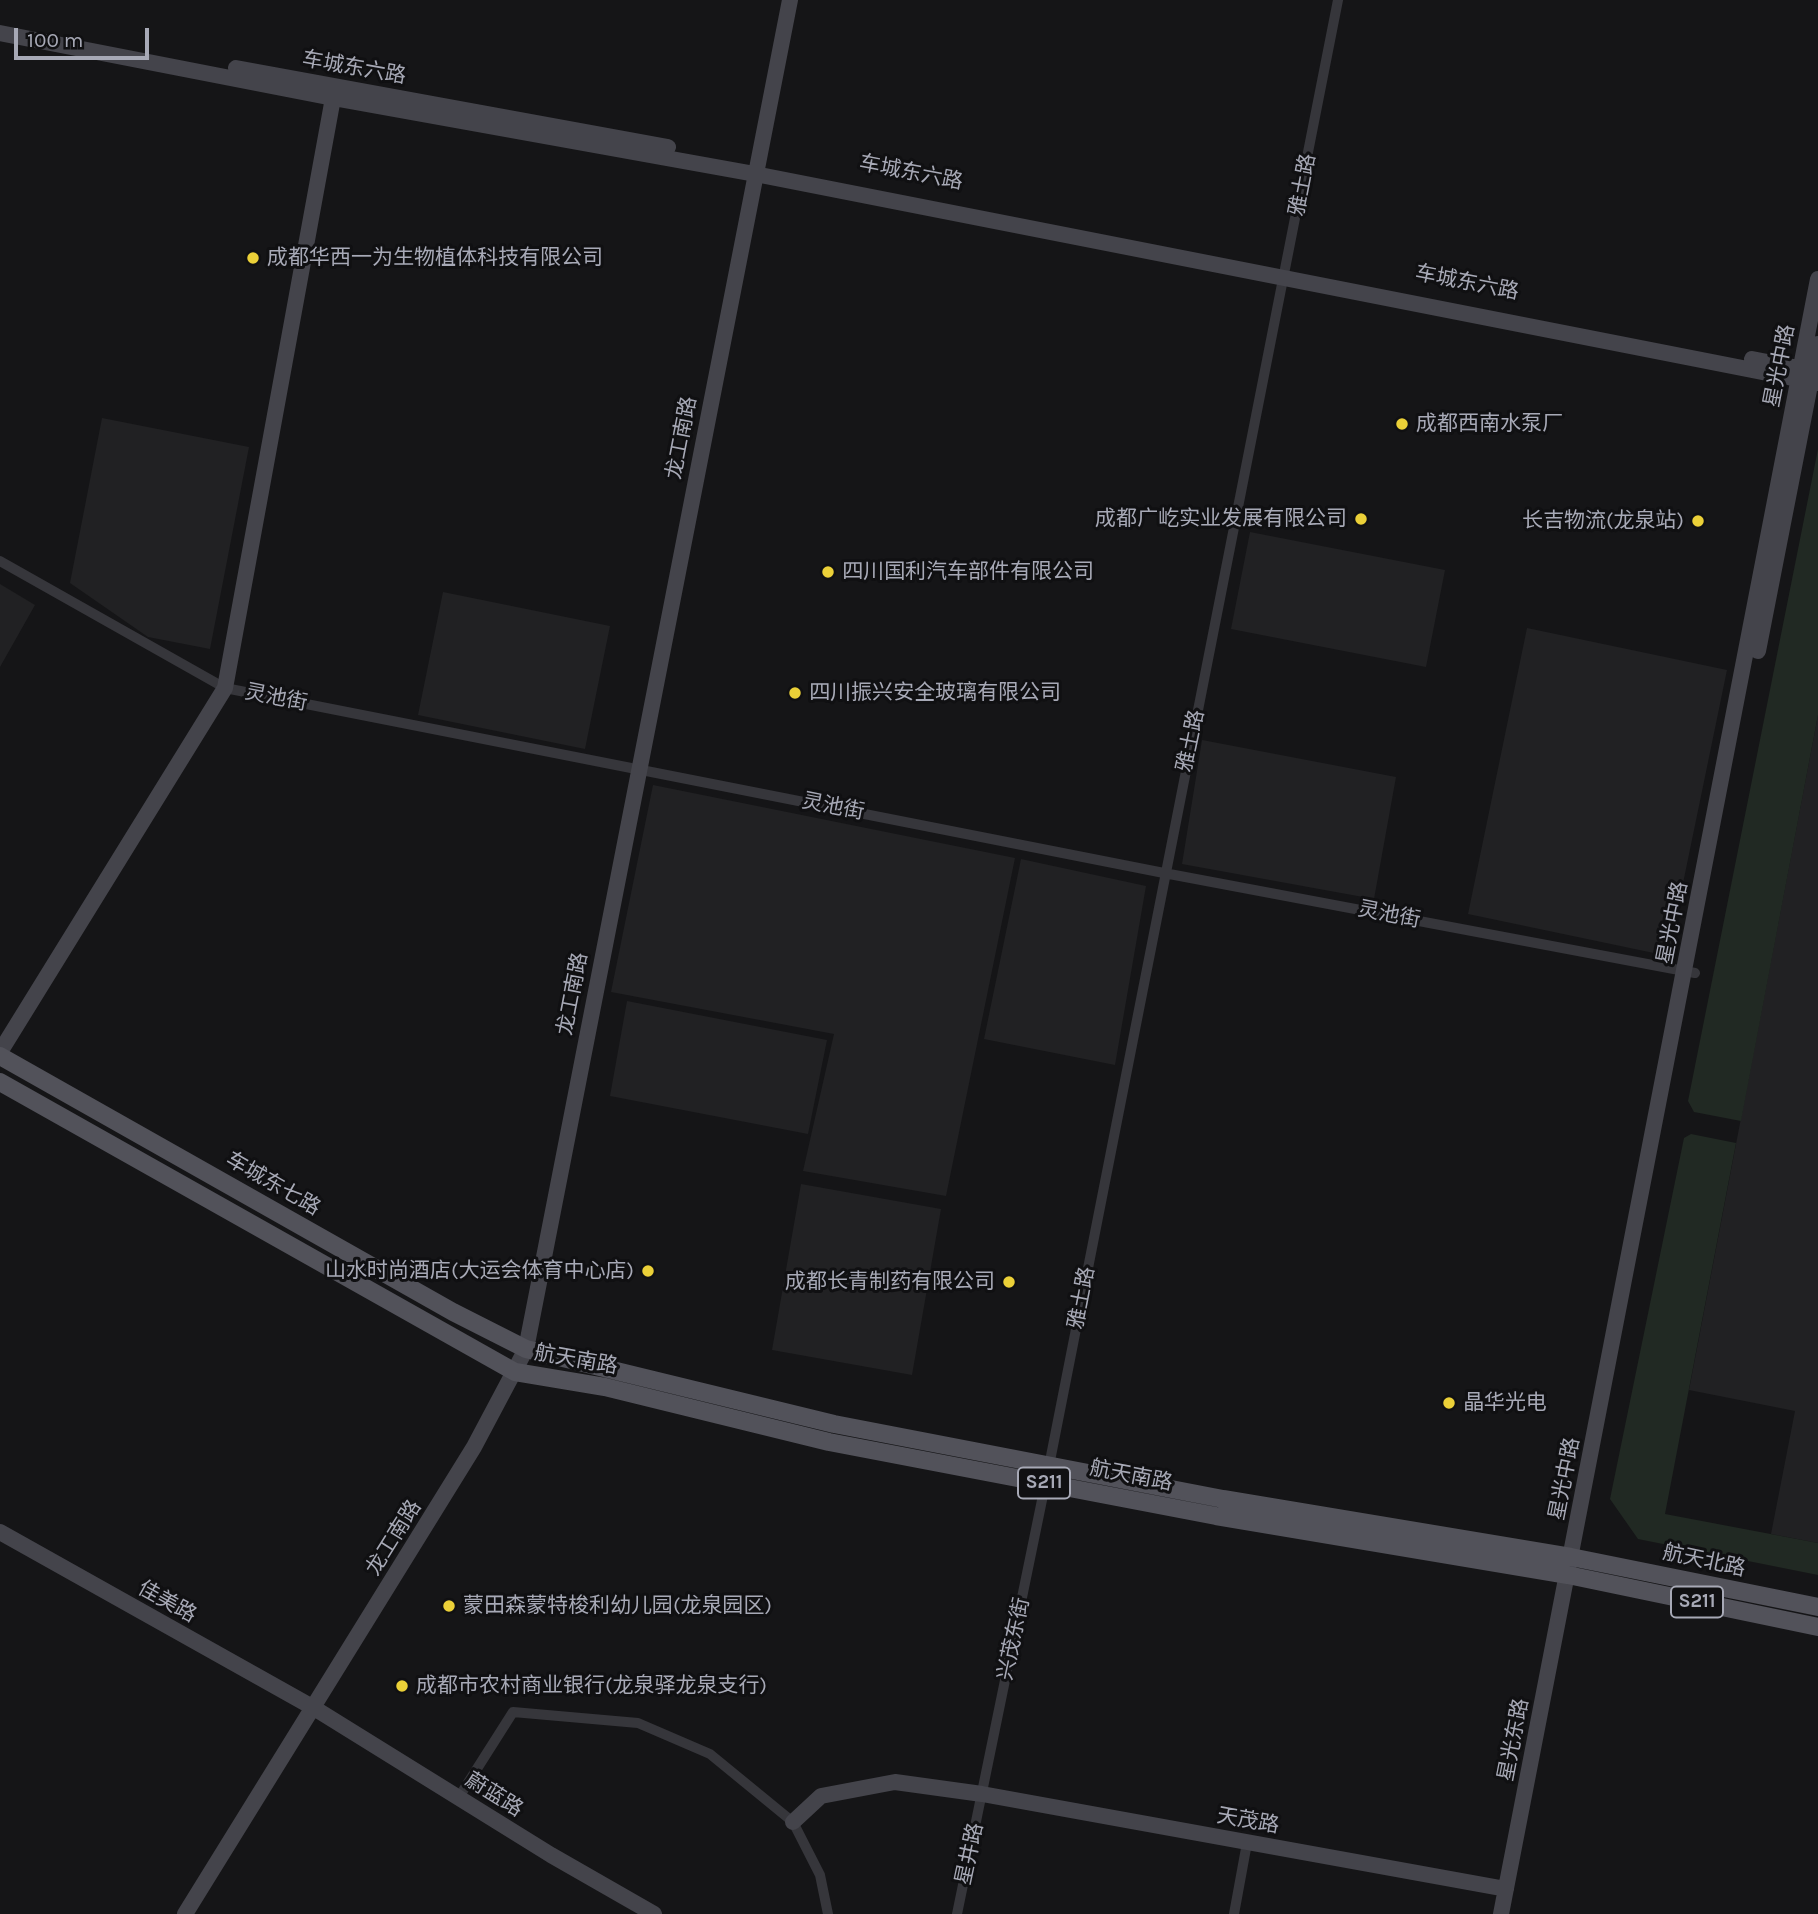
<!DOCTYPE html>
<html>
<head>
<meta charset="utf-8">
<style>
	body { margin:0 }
	#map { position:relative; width:1818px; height:1914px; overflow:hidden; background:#151517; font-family:Karla,sans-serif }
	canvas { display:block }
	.scale { position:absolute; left:14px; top:28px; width:135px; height:32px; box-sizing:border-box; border:4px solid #a7a9b6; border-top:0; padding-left:9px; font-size:21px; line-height:24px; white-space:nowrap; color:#a7a9b6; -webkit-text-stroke:5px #101012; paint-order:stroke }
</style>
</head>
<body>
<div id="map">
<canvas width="1818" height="1914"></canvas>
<div class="scale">100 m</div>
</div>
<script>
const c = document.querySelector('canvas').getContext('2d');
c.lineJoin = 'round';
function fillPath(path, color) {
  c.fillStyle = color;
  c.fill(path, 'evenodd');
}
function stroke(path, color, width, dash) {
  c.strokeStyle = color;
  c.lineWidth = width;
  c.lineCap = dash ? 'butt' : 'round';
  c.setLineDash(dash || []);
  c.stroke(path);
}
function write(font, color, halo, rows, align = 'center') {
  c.font = font + ' Karla,"Noto Sans SC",sans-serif';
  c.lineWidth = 6;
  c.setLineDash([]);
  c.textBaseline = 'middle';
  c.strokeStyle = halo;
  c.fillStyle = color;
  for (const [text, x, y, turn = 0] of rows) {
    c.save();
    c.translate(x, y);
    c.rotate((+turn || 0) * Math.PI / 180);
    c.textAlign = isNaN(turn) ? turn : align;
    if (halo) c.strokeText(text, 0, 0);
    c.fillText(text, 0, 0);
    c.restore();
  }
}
const built = new Path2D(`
	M102 418 249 447 210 649 148 637 70 583Z
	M1250 532 1445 570 1426 667 1231 629Z
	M0 584 35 605 0 667Z
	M443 592 610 626 585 749 418 715Z
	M1527 628 1727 670 1668 956 1468 914Z
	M1818 715V1543L1771 1534 1795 1411 1689 1390Z
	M1202 740 1396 777 1374 899 1182 864Z
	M653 785 1015 858 946 1196 803 1171 834 1034 611 992Z
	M1021 859 1146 886 1115 1065 984 1039Z
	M627 1001 827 1040 808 1134 610 1096Z
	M801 1184 941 1209 912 1375 772 1350Z`);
const green = new Path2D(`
	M1818 449V715L1741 1121 1694 1112 1688 1101Z
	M1691 1134 1736 1143 1665 1514 1818 1543V1575L1638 1539 1610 1499 1684 1138Z`);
const street = new Path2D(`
	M0 561 225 688 1164 873 1695 973
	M459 1797 513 1712 638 1723 710 1754 793 1822 820 1875 828 1914
	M957 1914 1049 1466 1338 0
	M1234 1914 1247 1843`);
const secondary = new Path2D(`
	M0 33 333 98 755 174 1818 383
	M236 68 668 147
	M1752 359 1818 372
	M1758 651 1818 344
	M0 1052 225 688 333 98
	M0 1532 314 1708 551 1855 654 1914
	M793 1822 821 1796 895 1782 982 1794 1506 1889
	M185 1914 474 1447 526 1349 790 0
	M1501 1914 1818 279`);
const primary = new Path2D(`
	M0 1056 453 1312 526 1349 834 1424 1223 1499 1571 1557 1818 1607
	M0 1082 515 1372 605 1387 829 1442 1216 1516 1568 1575 1818 1627`);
const markers = [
	[253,258,7,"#ebd038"],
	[1402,424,7,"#ebd038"],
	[1361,519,7,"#ebd038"],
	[1698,521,7,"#ebd038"],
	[828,572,7,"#ebd038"],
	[795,693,7,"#ebd038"],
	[648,1271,7,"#ebd038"],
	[1009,1282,7,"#ebd038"],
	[1449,1403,7,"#ebd038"],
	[449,1606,7,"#ebd038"],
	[402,1686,7,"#ebd038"]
];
const shields = [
	[1044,1483,52],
	[1697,1602,52]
];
const shieldNames = [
	["S211",1044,1483],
	["S211",1697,1602]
];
const streetNames = [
	["车城东六路",354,68,10],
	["车城东六路",911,173,11],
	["雅土路",1303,185,-79],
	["车城东六路",1467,283,11],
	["星光中路",1780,366,-79],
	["龙工南路",682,438,-79],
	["灵池街",276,698,11],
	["雅土路",1191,741,-78],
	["灵池街",833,807,11],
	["灵池街",1389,915,11],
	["星光中路",1673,923,-79],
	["龙工南路",573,994,-79],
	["车城东七路",273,1184,30],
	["雅土路",1082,1298,-79],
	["航天南路",576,1360,10],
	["航天南路",1131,1476,11],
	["星光中路",1565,1479,-79],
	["龙工南路",394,1538,-58],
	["航天北路",1704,1561,12],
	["佳美路",167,1602,29],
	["兴茂东街",1014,1639,-78],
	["星光东路",1514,1740,-79],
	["蔚蓝路",494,1795,32],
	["天茂路",1248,1821,10],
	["星井路",970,1854,-78]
];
const poiNames = [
	["成都华西一为生物植体科技有限公司",267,258],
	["成都西南水泵厂",1416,424],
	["成都广屹实业发展有限公司",1347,519,"right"],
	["长吉物流(龙泉站)",1684,521,"right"],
	["四川国利汽车部件有限公司",842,572],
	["四川振兴安全玻璃有限公司",809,693],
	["山水时尚酒店(大运会体育中心店)",634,1271,"right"],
	["成都长青制药有限公司",995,1282,"right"],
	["晶华光电",1463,1403],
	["蒙田森蒙特梭利幼儿园(龙泉园区)",463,1606],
	["成都市农村商业银行(龙泉驿龙泉支行)",416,1686]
];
fillPath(built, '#212123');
fillPath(green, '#212923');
stroke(street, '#36363b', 10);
stroke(secondary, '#44444b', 16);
stroke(primary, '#52525a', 18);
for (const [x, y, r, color] of markers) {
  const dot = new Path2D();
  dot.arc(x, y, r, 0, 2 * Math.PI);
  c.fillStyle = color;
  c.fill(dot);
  stroke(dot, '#101012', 2.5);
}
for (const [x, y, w] of shields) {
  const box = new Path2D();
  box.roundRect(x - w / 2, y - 15.5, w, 31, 5);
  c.fillStyle = '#101012';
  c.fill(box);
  stroke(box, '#a7a9b6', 2);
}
write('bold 19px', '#a7a9b6', null, shieldNames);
write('21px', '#a7a9b6', '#101012', streetNames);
write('21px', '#a7a9b6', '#101012', poiNames, 'left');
</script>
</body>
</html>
